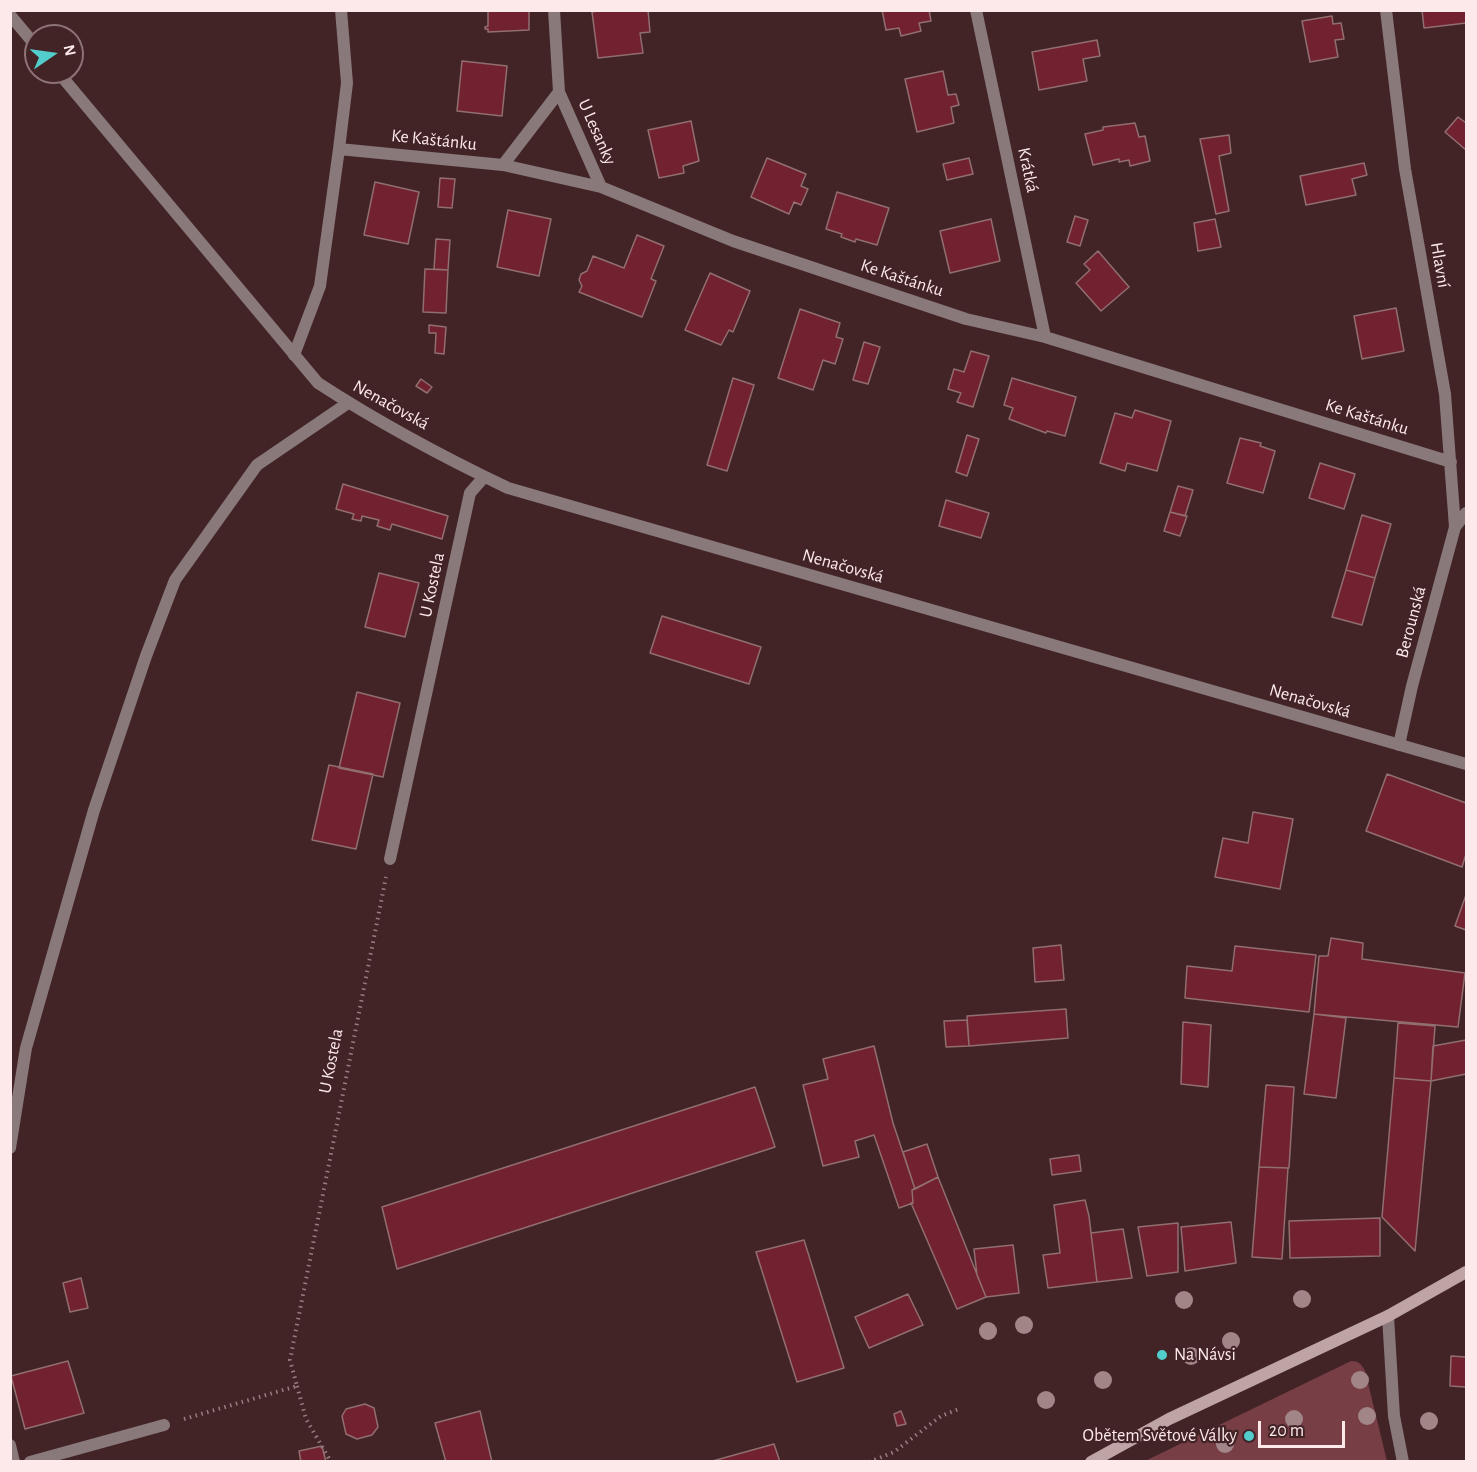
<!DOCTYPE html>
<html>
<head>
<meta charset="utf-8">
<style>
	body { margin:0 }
	#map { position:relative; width:1477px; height:1472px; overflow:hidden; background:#422427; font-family:"Alegreya Sans",sans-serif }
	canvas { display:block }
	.frame { position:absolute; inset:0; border:12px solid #fde9ea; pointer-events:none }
	.north { position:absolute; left:24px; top:24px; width:60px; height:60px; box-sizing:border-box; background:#422427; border:2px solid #8d7375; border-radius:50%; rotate:77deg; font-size:16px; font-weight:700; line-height:24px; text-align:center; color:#fde9ea }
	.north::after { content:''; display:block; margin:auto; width:21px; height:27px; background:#53cdcb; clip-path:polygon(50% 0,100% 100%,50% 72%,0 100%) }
	.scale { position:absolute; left:1258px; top:1421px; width:87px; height:27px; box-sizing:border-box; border:3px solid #fde9ea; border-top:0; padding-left:8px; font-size:18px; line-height:21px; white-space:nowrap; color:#fde9ea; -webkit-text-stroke:4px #422427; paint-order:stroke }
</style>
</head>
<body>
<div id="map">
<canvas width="1477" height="1472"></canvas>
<div class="frame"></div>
<div class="north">N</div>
<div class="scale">20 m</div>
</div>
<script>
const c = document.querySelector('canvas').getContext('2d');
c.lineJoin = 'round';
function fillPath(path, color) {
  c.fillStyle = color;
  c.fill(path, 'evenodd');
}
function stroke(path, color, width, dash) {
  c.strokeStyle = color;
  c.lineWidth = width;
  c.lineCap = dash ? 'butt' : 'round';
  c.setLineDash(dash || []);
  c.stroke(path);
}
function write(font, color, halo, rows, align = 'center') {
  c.font = font + ' "Alegreya Sans",sans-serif';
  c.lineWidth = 4.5;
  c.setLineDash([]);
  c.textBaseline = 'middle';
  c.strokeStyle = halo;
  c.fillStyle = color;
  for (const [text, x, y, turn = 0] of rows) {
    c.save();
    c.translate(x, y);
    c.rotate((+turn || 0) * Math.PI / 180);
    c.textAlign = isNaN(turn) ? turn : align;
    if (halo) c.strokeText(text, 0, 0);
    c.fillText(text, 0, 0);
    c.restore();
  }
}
const green = new Path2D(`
	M1351 1361C1359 1361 1361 1364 1365 1371L1387 1461H1145Z`);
const building = new Path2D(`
	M529 10V30L488 32V29H485V27L488 26V11Z
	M602 10H648L650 32 640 33 643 53 598 58 592 12Z
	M882 10H929L931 21 919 23 921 31 901 36 899 28 886 30Z
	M1422 10H1466V23L1424 28Z
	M1332 16 1333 24 1341 23 1344 39 1335 40 1338 57 1310 62 1302 21Z
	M1097 40 1100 56 1083 59 1087 81 1039 90 1032 52Z
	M462 61 507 66 502 116 457 111Z
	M943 71 948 95 956 94 959 105 951 107 954 123 917 132 905 79Z
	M1458 117 1466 123V150L1445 132Z
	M691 121 699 161 683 166 684 173 659 178 648 130Z
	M1135 123 1139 137 1145 136 1150 161 1130 166 1129 160 1119 162V159L1093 165 1085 134 1103 130V127Z
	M1229 135 1231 153 1219 156 1229 211 1216 214 1200 139Z
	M767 158 806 174 801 186 808 189 801 205 794 202 789 214 751 197Z
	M969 158 973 174 947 180 943 164Z
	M1364 163 1367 175 1352 179 1356 195 1306 205 1300 176Z
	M440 178 455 179 452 208 438 207Z
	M375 182 419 192 408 244 364 235Z
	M837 192 889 208 877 245 856 239 855 242 841 237 842 234 826 229Z
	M508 210 551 219 539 276 497 267Z
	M1075 216 1088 220 1080 246 1067 242Z
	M991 219 1000 261 950 273 940 231Z
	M1215 219 1221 247 1198 251 1194 223Z
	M637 235 664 246 651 279 656 281 642 317 579 292 582 286 579 280 581 274 587 271 593 256 624 268Z
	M436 239 450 240 448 270 434 269Z
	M1098 251 1129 287 1101 311 1076 283 1090 270 1084 264Z
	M425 269 448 270 446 313 423 312Z
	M710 273 750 291 733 332 729 330 721 345 685 330Z
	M1396 308 1404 351 1362 359 1354 316Z
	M800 309 840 323 836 337 843 339 835 364 823 360 813 390 778 378Z
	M429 325 446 327 444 354 435 353 436 333H429Z
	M864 342 880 347 868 384 853 380Z
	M971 351 989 356 973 407 957 402 961 393 948 389 954 369 964 372Z
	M733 378 754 385 727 471 707 465Z
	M1012 378 1076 397 1065 436 1047 431 1046 433 1009 419 1013 408 1004 405Z
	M421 379 432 387 427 393 416 386Z
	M1135 410 1171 421 1157 471 1127 463 1125 471 1100 463 1115 413 1132 418Z
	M967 435 979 439 967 476 956 472Z
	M1240 438 1261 443 1260 446 1275 451 1263 493 1227 483Z
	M1320 463 1355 474 1344 509 1309 498Z
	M343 484 448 516 442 539 392 524 390 530 377 526 379 520 362 516 361 521 352 519 354 514 336 509Z
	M1178 486 1193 490 1185 516 1170 512Z
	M946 500 989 513 981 538 939 526Z
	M1170 512 1187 516 1180 536 1164 531Z
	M1362 515 1391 524 1375 578 1346 570Z
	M1346 570 1375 578 1362 625 1332 617Z
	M379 573 419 583 405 637 365 627Z
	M662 616 761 647 749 684 650 653Z
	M357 692 400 703 383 777 339 768Z
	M329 765 373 774 356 849 312 840Z
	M1387 774 1466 803V854L1462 867 1366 831Z
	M1253 812 1293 819 1280 889 1215 877 1223 838 1248 843Z
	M1466 895V930L1455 926Z
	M1331 938 1363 943 1362 959 1465 973 1458 1027 1314 1014 1319 956H1328Z
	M1061 945 1064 980 1035 982 1033 948Z
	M1235 946 1316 955 1309 1012 1185 998 1187 966 1232 971Z
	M1066 1009 1068 1038 969 1046 967 1016Z
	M1314 1014 1346 1018 1336 1098 1304 1094Z
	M967 1020 969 1046 946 1047 944 1021Z
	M1183 1022 1211 1025 1208 1087 1181 1084Z
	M1398 1023 1435 1026 1431 1081 1394 1078Z
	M1466 1040V1074L1431 1081 1433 1046Z
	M874 1046 893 1123 915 1189 912 1190 913 1203 899 1208 874 1135 855 1141 859 1157 823 1166 803 1085 828 1079 823 1059Z
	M1394 1078 1431 1081 1415 1251 1382 1217Z
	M1266 1085 1294 1087 1289 1168 1259 1167Z
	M755 1087 775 1147 397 1269 382 1207Z
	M927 1144 938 1177 915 1189 903 1152Z
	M1079 1155 1081 1171 1052 1175 1050 1159Z
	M1259 1167 1288 1168 1282 1259 1252 1257Z
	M938 1177 986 1297 957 1309 911 1203H913L912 1190Z
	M1085 1200 1089 1216 1097 1282 1048 1288 1043 1255 1060 1253 1054 1205Z
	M1380 1218V1256L1290 1258 1289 1221Z
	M1231 1222 1236 1263 1185 1271 1181 1227Z
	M1178 1223V1272L1147 1276 1138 1227Z
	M1123 1229 1132 1278 1097 1282 1091 1233Z
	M804 1240 844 1368 797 1382 756 1252Z
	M1013 1245 1019 1293 986 1297 977 1275 974 1249Z
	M81 1278 88 1308 70 1312 63 1283Z
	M908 1294 923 1325 869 1348 855 1317Z
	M1451 1356 1466 1357V1387L1450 1386Z
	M68 1361 84 1413 25 1429 11 1376Z
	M365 1404 374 1408 378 1427 372 1435 357 1439 346 1434 342 1416 346 1409Z
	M480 1411 492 1462H446L435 1423Z
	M901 1411 906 1424 897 1426 894 1414Z
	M774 1444 780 1462H709Z
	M322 1446 326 1462H301L299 1451Z`);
const path = new Path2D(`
	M297 1386 306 1419 331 1462
	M184 1419 297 1386 290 1360 386 877
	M869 1462 894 1452 941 1416 959 1409`);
const minor = new Path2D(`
	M554 10 559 92 601 187
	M976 10 1045 337
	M1386 10 1405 169 1445 394 1455 527
	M339 149 503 165 601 187 733 241 966 319 1045 337 1451 462
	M503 165 559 92
	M294 355 320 286 339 149 347 83 341 10
	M1399 745 1412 686 1455 527 1466 513
	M390 859 470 493 484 477
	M10 1148 26 1048 94 810 146 656 175 580 257 465 348 403
	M10 1445 14 1462
	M30 1462 164 1425`);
const tertiary = new Path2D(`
	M10 15 36 46
	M58 72 318 383C378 422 443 457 508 488L1466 764
	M1388 1316 1394 1416 1403 1462`);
const secondary = new Path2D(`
	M1091 1462 1169 1419 1388 1316 1466 1272`);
const trees = [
	[1302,1299],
	[1184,1300],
	[1024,1325],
	[988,1331],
	[1231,1341],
	[1191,1356],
	[1103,1380],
	[1360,1380],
	[1046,1400],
	[1367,1416],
	[1294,1419],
	[1429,1421],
	[1225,1444]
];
const markers = [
	[1162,1355,6,"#53cdcb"],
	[1249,1436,6,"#53cdcb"]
];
const streetNames = [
	["U Lesanky",597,132,66],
	["Ke Kaštánku",434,140,6],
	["Krátká",1028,170,78],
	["Hlavní",1440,265,80],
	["Ke Kaštánku",902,278,18],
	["Nenačovská",391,405,29],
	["Ke Kaštánku",1367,417,17],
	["Nenačovská",843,566,16],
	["U Kostela",432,585,-78],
	["Berounská",1411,622,-75],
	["Nenačovská",1310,701,16],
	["U Kostela",331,1061,-79]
];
const poiNames = [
	["Na Návsi",1174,1355],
	["Obětem Světové Války",1237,1436,"right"]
];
fillPath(green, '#783e45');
fillPath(building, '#71212f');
stroke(building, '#916e70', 1.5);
stroke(path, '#977d7f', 4, [1.5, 4.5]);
stroke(minor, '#89797a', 12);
stroke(tertiary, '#89797a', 12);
stroke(secondary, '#bea4a5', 12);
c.fillStyle = '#a18587';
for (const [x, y] of trees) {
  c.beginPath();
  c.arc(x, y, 9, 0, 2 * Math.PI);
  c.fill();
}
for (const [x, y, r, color] of markers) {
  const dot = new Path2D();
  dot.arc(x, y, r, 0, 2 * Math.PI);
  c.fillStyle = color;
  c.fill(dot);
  stroke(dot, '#422427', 2);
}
write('18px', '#fde9ea', '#422427', streetNames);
write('18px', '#fde9ea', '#422427', poiNames, 'left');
</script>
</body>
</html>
